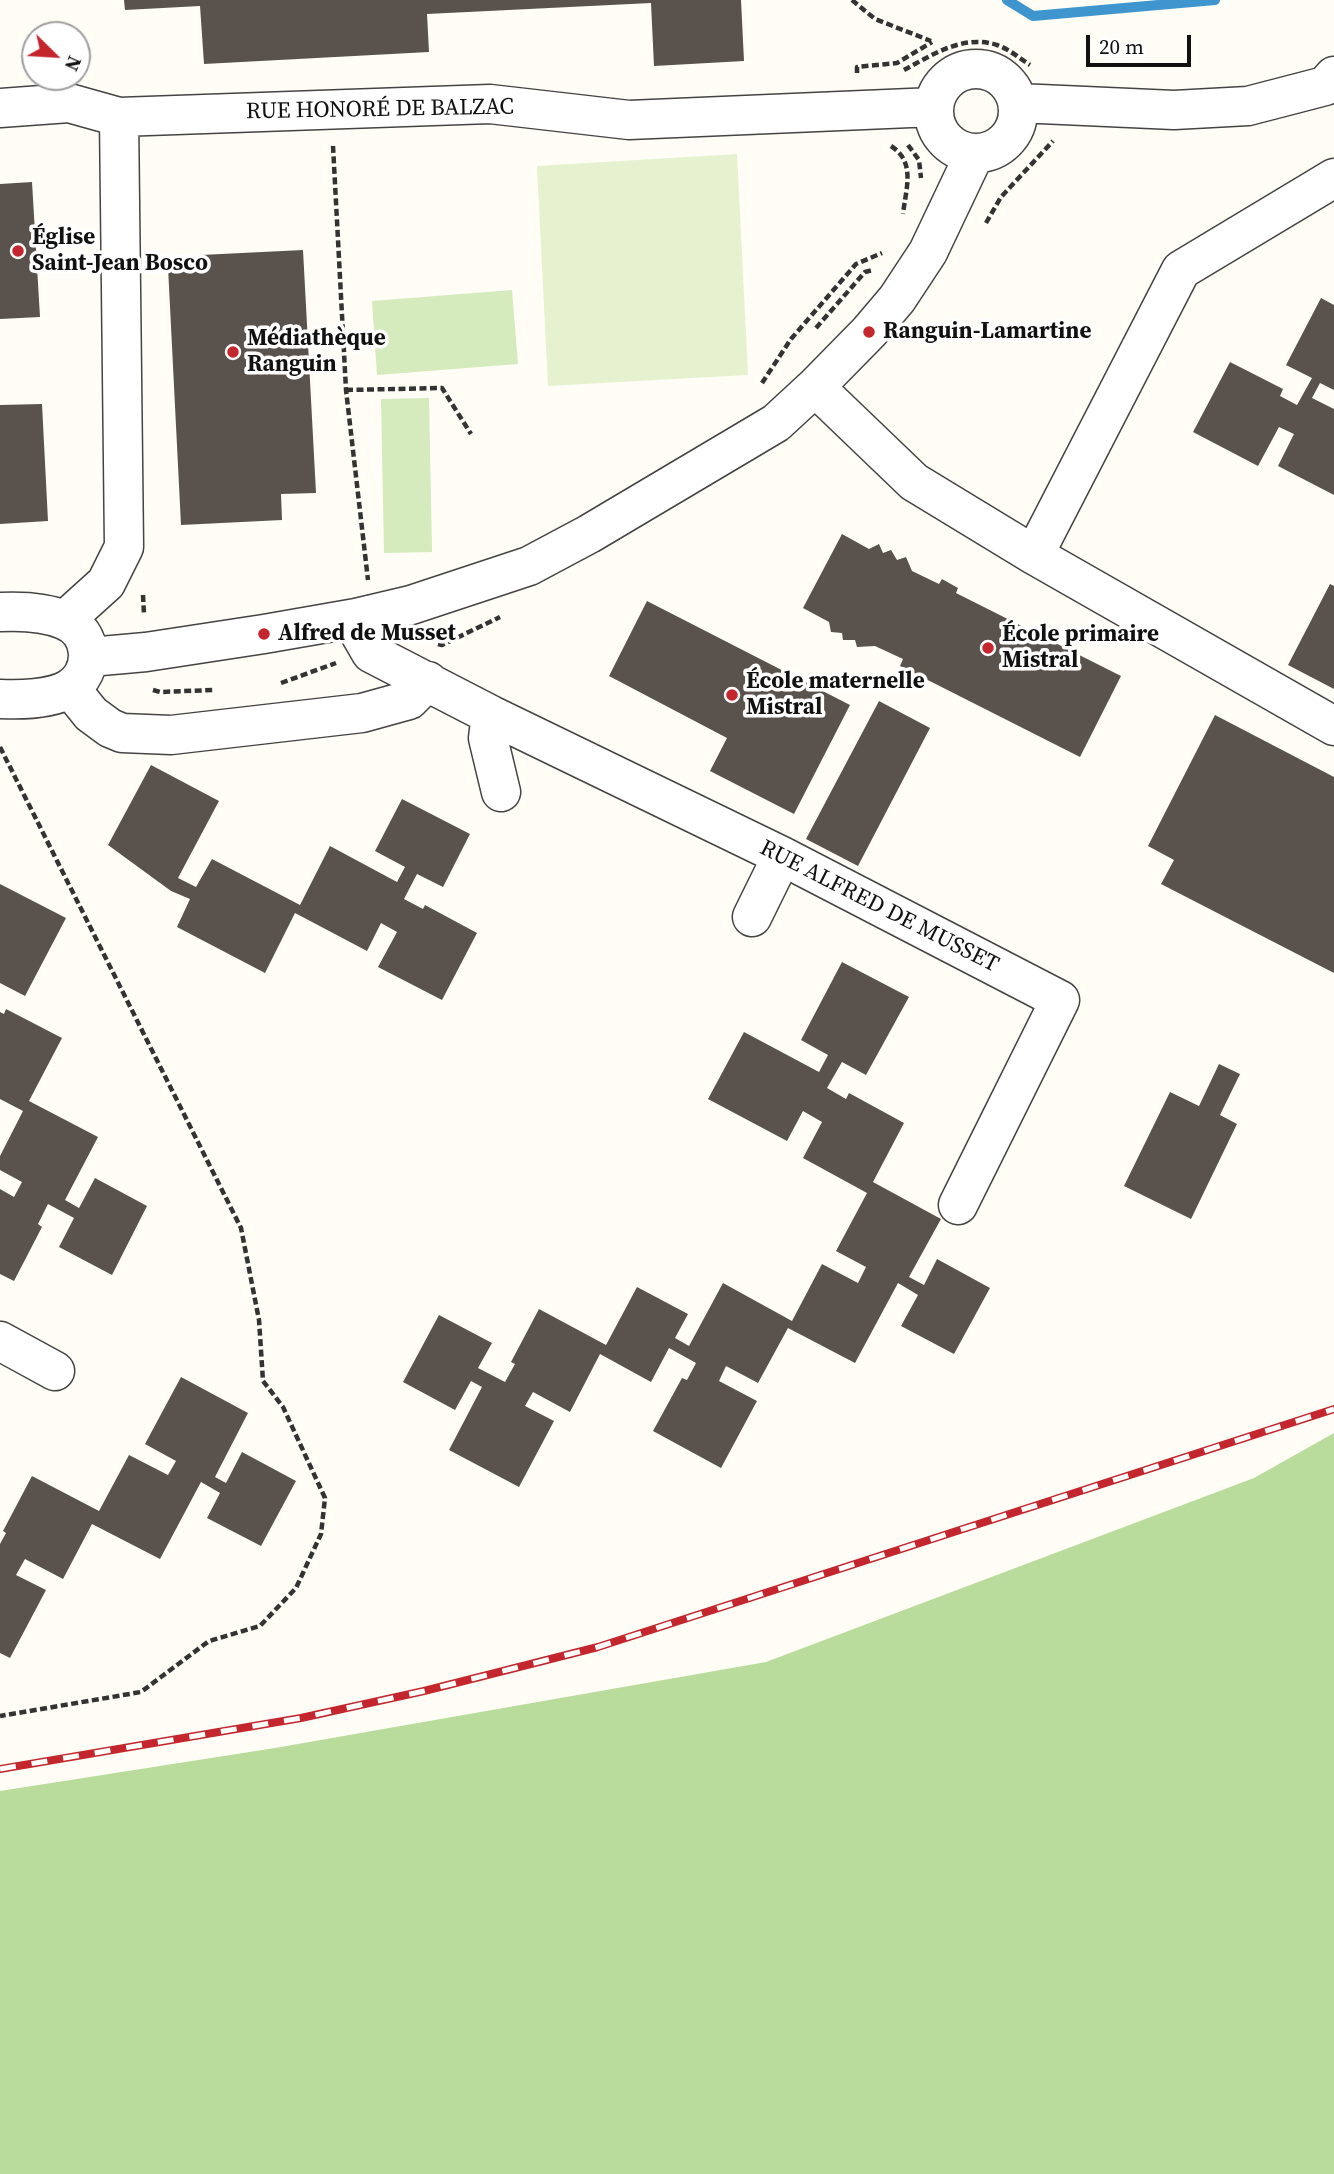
<!DOCTYPE html>
<html>
<head>
<meta charset="utf-8">
<style>
	body { margin:0 }
	#map { position:relative; width:1334px; height:2174px; overflow:hidden; background:#fffdf5; font-family:"Source Serif 4",serif }
	canvas { display:block }
	.north { position:absolute; left:21px; top:21px; width:70px; height:70px; box-sizing:border-box; background:#fff; border:2px solid #a0a0a0; border-radius:50%; rotate:114deg; font-size:19px; font-weight:700; line-height:28px; text-align:center; color:#111 }
	.north::after { content:''; display:block; margin:auto; width:24px; height:32px; background:#c4262e; clip-path:polygon(50% 0,100% 100%,50% 72%,0 100%) }
	.scale { position:absolute; left:1086px; top:35px; width:105px; height:32px; box-sizing:border-box; border:4px solid #111; border-top:0; padding-left:9px; font-size:21px; line-height:24px; white-space:nowrap; color:#111; -webkit-text-stroke:5px #fff; paint-order:stroke }
</style>
</head>
<body>
<div id="map">
<canvas width="1334" height="2174"></canvas>
<div class="north">N</div>
<div class="scale">20 m</div>
</div>
<script>
const c = document.querySelector('canvas').getContext('2d');
c.lineJoin = 'round';
function fillPath(path, color) {
  c.fillStyle = color;
  c.fill(path, 'evenodd');
}
function stroke(path, color, width, dash) {
  c.strokeStyle = color;
  c.lineWidth = width;
  c.lineCap = dash ? 'butt' : 'round';
  c.setLineDash(dash || []);
  c.stroke(path);
}
function write(font, color, halo, rows, align = 'center') {
  c.font = font + ' "Source Serif 4",serif';
  c.lineWidth = 7;
  c.setLineDash([]);
  c.textBaseline = 'middle';
  c.strokeStyle = halo;
  c.fillStyle = color;
  for (const [text, x, y, turn = 0] of rows) {
    c.save();
    c.translate(x, y);
    c.rotate((+turn || 0) * Math.PI / 180);
    c.textAlign = isNaN(turn) ? turn : align;
    if (halo) c.strokeText(text, 0, 0);
    c.fillText(text, 0, 0);
    c.restore();
  }
}
const green = new Path2D(`
	M512 290 518 364 377 375 372 301Z
	M429 398 432 552 384 553 381 399Z`);
const forest = new Path2D(`
	M1334 1433V2174H0V1791L275 1748 766 1662 1254 1478Z`);
const pitch = new Path2D(`
	M737 154 748 375 548 386 537 166Z`);
const stream = new Path2D(`
	M1007 0 1033 16 1215 0`);
const building = new Path2D(`
	M124 0H741L744 61 654 66 651 3 427 14 429 52 204 64 200 6 125 10Z
	M32 182 40 317 0 319V184Z
	M303 250 316 493 281 494 282 520 181 525 168 267 202 265 201 255Z
	M1321 298 1334 305V390L1320 383 1312 398 1334 409V495L1278 466 1294 434 1279 427 1258 466 1193 432 1230 362 1283 389 1280 396 1297 405 1312 378 1286 365Z
	M42 404 48 521 0 524V405Z
	M842 534 869 549 879 544 883 553 891 550 897 560 906 557 912 571 939 584 942 579 958 588 956 593 1121 676 1080 757 900 666 903 659 875 646 857 647 855 640H843L842 633 831 632 829 622 803 608Z
	M1330 584 1334 586V689L1288 665Z
	M647 601 850 705 794 814 710 771 727 738 609 676Z
	M879 701 930 728 858 866 806 839Z
	M1215 715 1334 777V973L1161 884 1174 860 1148 846Z
	M151 765 219 801 178 878 196 887 212 859 300 905 330 846 397 882 405 867 375 851 402 799 470 834 443 887 417 874 404 899 423 909 425 905 477 933 442 1000 378 967 397 932 381 923 367 951 295 913 265 973 177 927 190 899 171 891 108 845Z
	M0 884 66 918 25 996 0 983Z
	M842 962 909 997 866 1075 842 1062 827 1088 846 1099 849 1093 904 1123 873 1182 941 1219 909 1277 924 1285 937 1259 990 1288 954 1354 901 1326 918 1295 898 1283 855 1363 788 1328 758 1383 726 1366 719 1381 757 1401 721 1468 653 1431 682 1378 687 1380 696 1363 669 1348 651 1382 600 1354 570 1412 533 1392 525 1406 554 1421 519 1487 449 1450 482 1387 471 1381 455 1410 403 1382 439 1315 492 1343 478 1368 505 1382 515 1364 511 1362 539 1309 606 1345 637 1287 688 1314 675 1338 689 1346 723 1283 792 1321 822 1264 858 1283 866 1267 836 1251 867 1193 803 1158 822 1122 803 1111 787 1141 708 1099 744 1032 819 1072 828 1055 801 1040Z
	M6 1009 62 1038 29 1101 98 1137 65 1200 79 1208 95 1178 147 1206 112 1275 59 1247 74 1218 48 1204 38 1224 42 1227 14 1281 0 1274V1189L14 1197 22 1182 0 1170V1156L23 1111 0 1099V1012L4 1014Z
	M1219 1064 1240 1074 1220 1115 1237 1124 1191 1219 1124 1186 1170 1092 1199 1106Z
	M181 1377 248 1413 215 1477 226 1483 242 1452 296 1481 261 1546 207 1518 220 1493 201 1482 160 1559 92 1524 63 1579 25 1559 16 1575 46 1590 10 1658 0 1653V1544L6 1533 3 1531 32 1476 99 1511 129 1455 168 1475 176 1461 145 1444Z`);
const path = new Path2D(`
	M852 0 875 19 931 41
	M904 70C932 55 963 34 997 45 1009 49 1019 58 1030 65
	M857 73V67L897 63 932 42
	M908 145 919 160 921 178
	M333 146 346 390 368 580
	M891 146C916 162 906 188 903 214
	M986 223 1001 197 1053 141
	M816 328 865 272 873 270
	M762 383 791 339 856 264 882 253
	M346 390 442 388 471 434
	M143 595 144 615
	M438 644 442 645 500 617
	M281 683 336 663
	M153 690 160 692 214 690
	M0 747 241 1228 259 1320 263 1381 283 1407 325 1498 321 1534 296 1588 260 1626 209 1641 141 1692 0 1716`);
const minor = new Path2D(`
	M934 111a42 42 0 1 1 84 0a42 42 0 1 1-84 0Z
	M1018 103 1174 110 1248 106 1325 86 1334 76
	M0 108 69 103 119 117 490 104 629 120 934 107
	M815 387 914 482 1034 555 1334 726
	M1034 555 1181 270 1334 178
	M0 612C20 611 45 612 64 620 94 632 96 672 69 689 51 699 20 700 0 699
	M356 618 360 634 371 653 491 715 782 856 1060 1000 958 1205
	M65 620 106 583 124 547 119 117
	M90 657 146 652 264 634 356 618 411 605 529 566 589 534 776 423 815 387 869 332 897 299 928 252 975 153
	M70 688 91 714 110 728 122 733 171 735 362 713 409 700 428 681
	M491 715 488 738 501 792
	M752 917 782 856
	M0 1341 55 1371`);
const rail = new Path2D(`
	M0 1769 301 1718 424 1691 598 1647 1334 1409`);
const markers = [
	[18,251,7,"#c4262e"],
	[869,332,7,"#c4262e"],
	[233,352,7,"#c4262e"],
	[264,634,7,"#c4262e"],
	[988,648,7,"#c4262e"],
	[732,695,7,"#c4262e"]
];
const streetNames = [
	["RUE HONORÉ DE BALZAC",380,110,-1],
	["RUE ALFRED DE MUSSET",879,907,27]
];
const poiNames = [
	["Église",32,238],
	["Saint-Jean Bosco",32,264],
	["Ranguin-Lamartine",883,332],
	["Médiathèque",247,339],
	["Ranguin",247,365],
	["Alfred de Musset",278,634],
	["École primaire",1002,635],
	["Mistral",1002,661],
	["École maternelle",746,682],
	["Mistral",746,708]
];
fillPath(green, '#d5ebbd');
fillPath(forest, '#b9dc9c');
fillPath(pitch, '#e6f2cf');
stroke(stream, '#3f96cf', 10);
fillPath(building, '#5a524d');
stroke(minor, '#444', 41);
stroke(path, '#333', 4.5, [7, 3.5]);
stroke(minor, '#fff', 38);
stroke(rail, '#c4262e', 8);
stroke(rail, '#fff', 5, [16]);
for (const [x, y, r, color] of markers) {
  const dot = new Path2D();
  dot.arc(x, y, r, 0, 2 * Math.PI);
  c.fillStyle = color;
  c.fill(dot);
  stroke(dot, '#fff', 2.5);
}
write('23px', '#111', '#fff', streetNames);
write('bold 23px', '#111', '#fff', poiNames, 'left');
</script>
</body>
</html>
